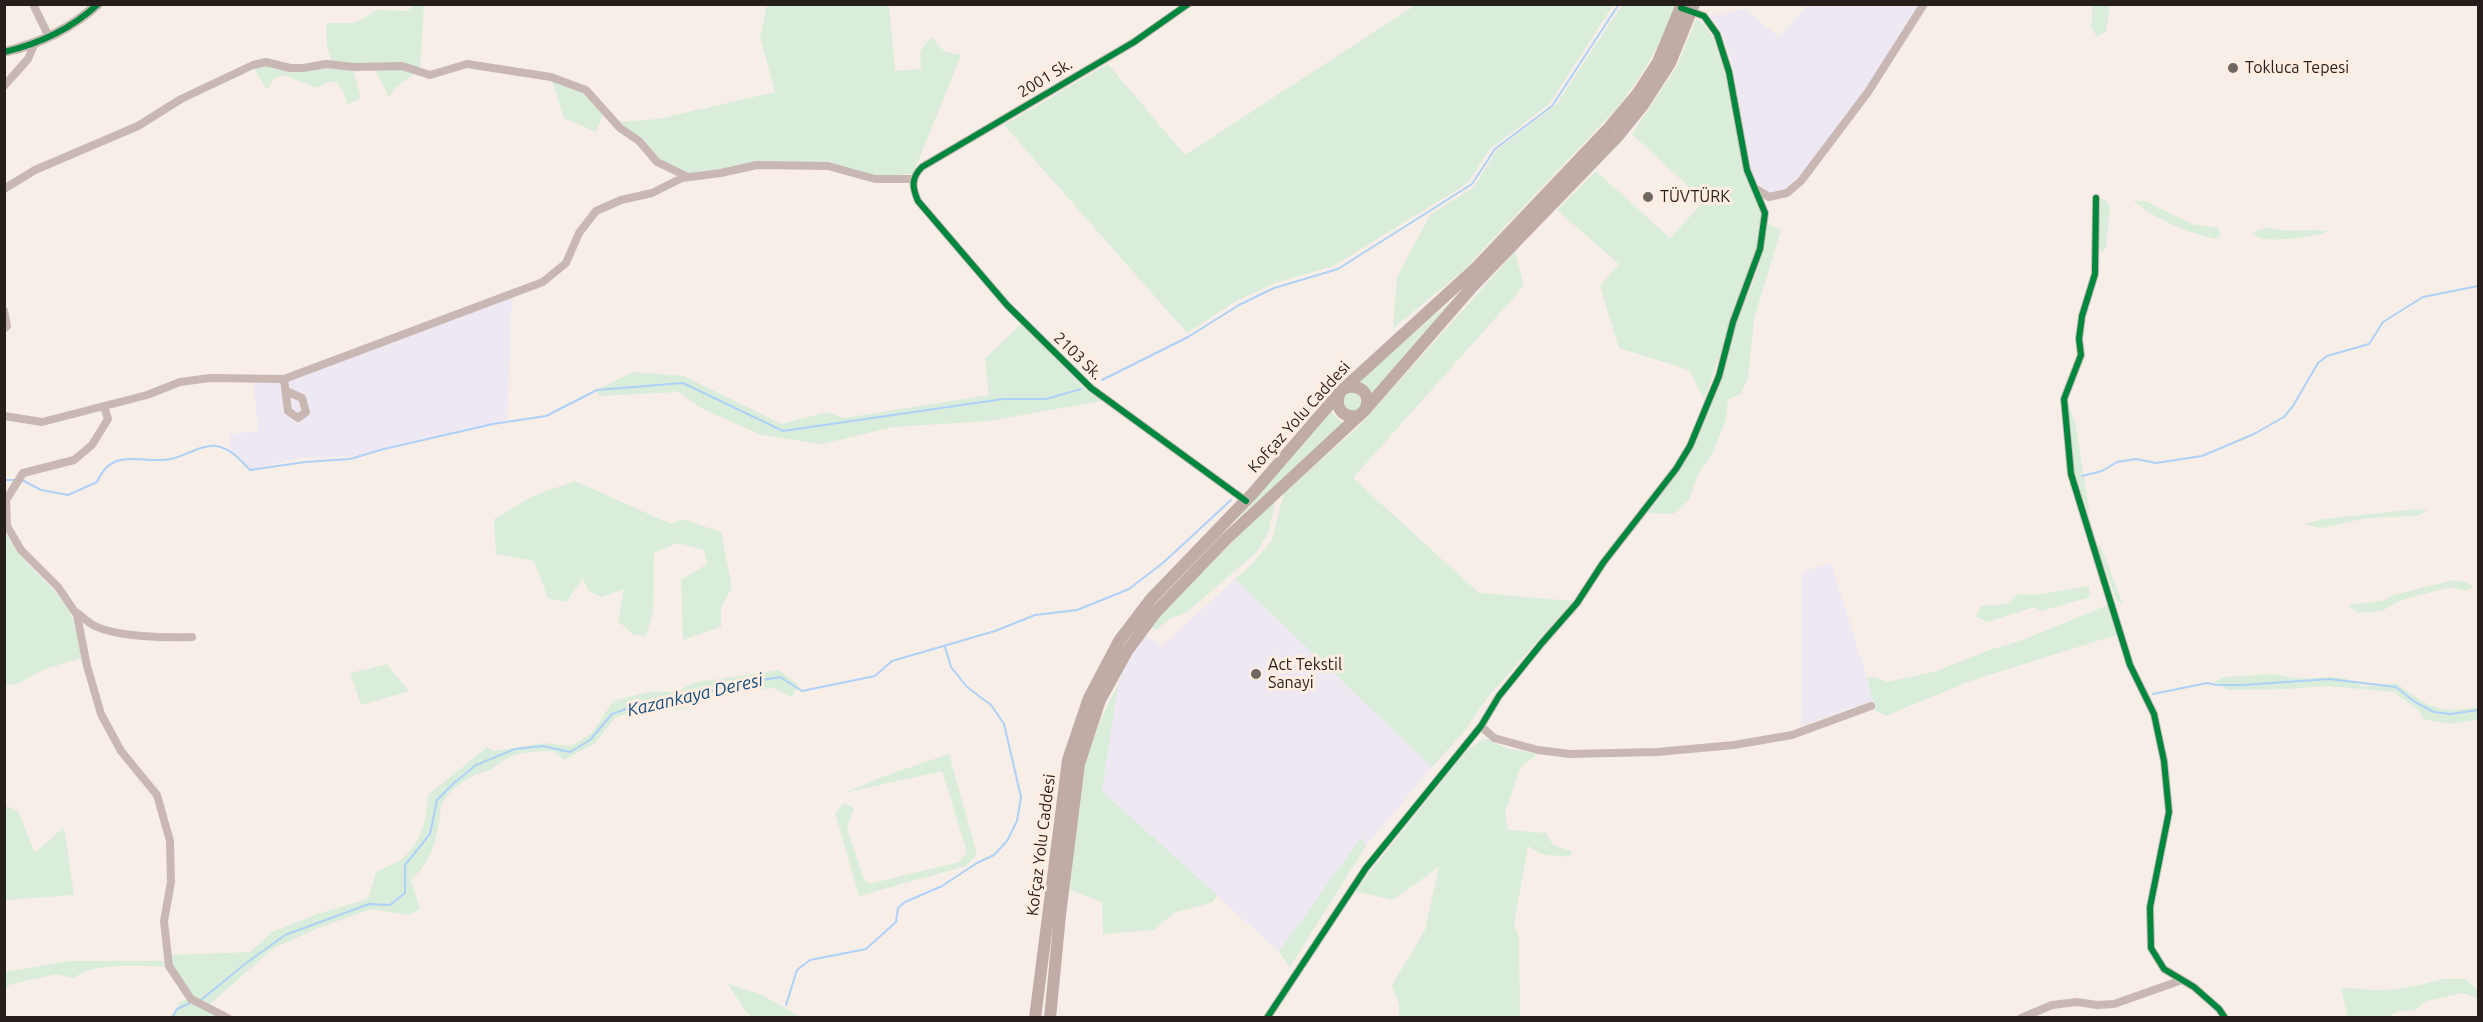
<!DOCTYPE html>
<html>
<head>
<meta charset="utf-8">
<style>
	body { margin:0 }
	#map { position:relative; width:2483px; height:1022px; overflow:hidden; background:#f8eee8; font-family:Ubuntu,sans-serif }
	canvas { display:block }
	.frame { position:absolute; inset:0; border:6px solid #251e1a; pointer-events:none }
</style>
</head>
<body>
<div id="map">
<canvas width="2483" height="1022"></canvas>
<div class="frame"></div>
</div>
<script>
const c = document.querySelector('canvas').getContext('2d');
c.lineJoin = 'round';
function fillPath(path, color) {
  c.fillStyle = color;
  c.fill(path, 'evenodd');
}
function stroke(path, color, width, dash) {
  c.strokeStyle = color;
  c.lineWidth = width;
  c.lineCap = dash ? 'butt' : 'round';
  c.setLineDash(dash || []);
  c.stroke(path);
}
function write(font, color, halo, rows, align = 'center') {
  c.font = font + ' Ubuntu,sans-serif';
  c.lineWidth = 6;
  c.setLineDash([]);
  c.textBaseline = 'middle';
  c.strokeStyle = halo;
  c.fillStyle = color;
  for (const [text, x, y, turn = 0] of rows) {
    c.save();
    c.translate(x, y);
    c.rotate((+turn || 0) * Math.PI / 180);
    c.textAlign = isNaN(turn) ? turn : align;
    if (halo) c.strokeText(text, 0, 0);
    c.fillText(text, 0, 0);
    c.restore();
  }
}
const industrial = new Path2D(`
	M1808 5H1921L1865 91 1802 173 1785 189 1769 193 1757 185 1751 170 1732 62 1722 32 1710 16 1745 9 1779 37Z
	M512 295 507 422 354 456 295 459 250 470 231 450 229 434 258 431 253 378 293 377Z
	M1831 563 1874 700 1801 726 1802 572Z
	M1235 579 1432 767 1366 846 1362 838 1360 839 1279 952 1102 791 1118 684 1124 667 1144 635 1162 646Z`);
const green = new Path2D(`
	M1417 4 1613 5 1550 103 1489 150 1468 183 1333 266 1275 283 1236 301 1187 333 1004 125 1108 64 1185 155Z
	M416 5H424L420 69 332 62 327 48 326 23H355L377 10 407 11Z
	M767 5H889L895 71 921 69 920 51 931 37 945 52 961 55 913 174 875 176 828 163 689 175 659 160 618 122 658 119 775 92 760 37Z
	M1622 5H1676L1661 41 1641 75 1618 107 1462 272 1393 328 1397 277 1430 215 1474 187 1497 150 1556 105Z
	M2093 5H2110L2106 31 2097 37 2091 27Z
	M1696 20 1702 23 1713 37 1726 76 1763 213 1758 248 1704 399 1689 370 1619 348 1600 286 1619 264 1557 210 1596 171 1670 238 1704 201 1632 134 1677 66Z
	M267 65 353 68 361 99 347 104 343 91 336 82H327L317 88 283 75 274 78 267 90 254 68Z
	M374 68H404L416 73 396 87 389 97Z
	M552 81 584 93 604 113 596 132 564 118Z
	M2097 198 2105 199 2110 206 2106 248 2102 252 2098 247Z
	M2133 200 2147 202 2192 224 2218 228 2221 234 2216 239C2187 232 2155 220 2133 200Z
	M1766 223 1781 230 1754 319 1748 378 1741 394 1728 399 1726 419 1713 453 1698 474 1689 500 1673 514 1647 513 1679 471 1736 322 1754 281 1763 251Z
	M2269 227C2288 234 2308 228 2328 231 2321 237 2270 242 2260 238 2257 237 2255 234 2252 232Z
	M1515 252 1524 286 1353 478 1479 593 1573 601 1487 698 1463 733 1432 767 1235 579 1253 563 1272 540 1284 493 1357 428Z
	M1465 289 1373 394 1359 381Z
	M1021 324 1089 392 1102 401 988 421 893 427 822 444 761 435 699 407 679 392 598 396 597 390 633 372 684 376 781 424 827 412 844 418 989 395 985 359Z
	M1342 402a10 10 0 1 1 20 0a10 10 0 1 1-20 0Z
	M2067 400 2076 426 2090 518 2073 469Z
	M1330 411 1344 424 1235 522Z
	M575 481 671 524 682 519 721 532 732 588 721 607V627L683 640 681 580 707 564 704 550 678 543 654 553 653 612 646 636 632 634 618 621 624 589 602 597 589 592 583 579 566 602 548 598 534 561 496 554 494 519 533 496Z
	M1276 499 1268 533 1257 552 1187 612 1169 619 1156 630 1151 627 1178 594Z
	M2417 509 2428 511 2417 516 2367 518 2322 528 2303 524 2324 519Z
	M4 530C29 580 80 591 81 658L42 670 20 683 5 686Z
	M2094 537 2102 550 2123 604 2116 600Z
	M2454 580 2468 583 2473 586 2466 591 2451 587 2401 600 2382 611 2358 613 2348 605 2383 601 2393 595Z
	M2089 586 2090 597 2041 611 2034 607 1988 622 1976 617 1981 606 2007 604 2018 594 2036 595Z
	M2110 604 2119 634 1967 682 1886 716 1876 711 1867 677H1875L1888 682 1937 671 1990 650 2028 638Z
	M387 664 409 691 361 705 350 673Z
	M779 670 798 685 792 697 773 688 729 693 675 710 630 713 616 717 594 744 564 760 553 751C526 752 512 751 491 770 475 771 449 789 442 804 440 810 440 820 438 827 435 847 426 867 411 880L420 909 409 915 372 909 318 928 274 948 210 1004 193 996 173 966 172 955 250 952 272 932 320 913 368 899 376 872C384 868 395 864 402 859 421 843 427 818 428 795L487 747 494 751 544 743 571 746 592 733 613 701 649 692H677L692 683Z
	M2273 674C2281 675 2289 678 2297 678 2320 680 2344 671 2362 687L2396 683C2430 707 2435 714 2478 707V720L2448 724 2423 719 2419 711 2394 692 2328 686 2287 689 2228 690 2214 682 2224 677Z
	M1118 684 1102 791 1217 895 1213 902 1174 913 1154 930 1103 934 1102 902 1070 890C1074 848 1075 803 1086 761 1093 735 1106 709 1118 684Z
	M1485 738 1506 748 1538 754 1520 768 1505 813 1508 830 1546 833 1553 845 1572 851 1570 857 1541 854 1528 846 1514 924 1519 937 1520 1017H1399V1005L1392 985 1425 930 1439 867 1393 900 1355 891 1466 751Z
	M949 754 977 854 966 866 859 896 835 813 844 803 854 808 847 828 864 880 869 884 959 862 967 852 942 771 845 793 876 779Z
	M5 805 18 811 35 853 64 827 74 895 5 900Z
	M1361 837 1366 846 1290 967 1279 952Z
	M70 961H164L166 967C141 966 95 962 74 978L56 974 9 985 5 992V972Z
	M2443 979H2465L2478 990V999L2463 993 2426 1001 2415 1010 2400 1011 2388 1017H2348L2341 989C2354 987 2361 990 2373 990 2397 991 2420 985 2443 979Z
	M727 983 762 995 801 1017H753L747 1013Z
	M189 1000 224 1018H170L181 1001Z`);
const stream = new Path2D(`
	M1102 380 1188 337 1239 305 1274 288 1338 269 1472 184 1495 149 1552 106 1619 4
	M2082 476 2102 471 2117 462 2136 459 2156 463 2202 456 2254 434 2284 417 2293 406 2318 363 2327 356 2369 344 2383 322 2423 297 2478 286
	M4 480H17
	M22 480 41 490 68 495 97 482C113 445 142 465 171 459 185 456 203 444 216 446 232 449 239 459 250 470L305 462 350 459 384 449 493 424 546 416 597 390 683 383 783 431 1003 399H1046L1081 389
	M2153 694 2207 683 2217 685H2243L2329 679 2396 687 2415 702 2434 712 2451 714 2478 710
	M201 1000 245 964 285 935 369 904 390 905 405 893V865L430 834 437 800 454 783 476 765 515 749 543 746 570 752 590 740 612 714 645 702 693 697 728 686 780 677 802 691 875 676 892 661 995 631 1035 615 1077 610 1129 589 1164 562 1231 500
	M786 1005 797 970 810 960 866 949 896 922 898 908 905 902 942 886 977 863 994 855 1007 841 1017 821 1021 797 1004 724 991 705 967 687 951 667 945 647
	M172 1018 177 1009 190 1003`);
const minor = new Path2D(`
	M33 4 49 37
	M1188 4 1134 42 922 167C911 178 912 187 918 201L1007 305 1091 388 1246 501
	M4 86 28 59 34 45
	M4 189 35 170 138 126 181 99 253 65 266 62 290 68H303L326 64 354 67 402 66 430 75 467 64 551 77 586 90 620 128 639 141 657 162 688 177
	M1756 189 1769 197 1787 193 1801 181 1868 92 1924 4
	M2096 198 2095 274 2082 316 2079 339 2081 355 2064 399 2071 474 2130 665 2154 714 2164 761 2169 812 2150 907 2151 948 2164 969 2194 987 2219 1009 2225 1018
	M4 311 7 326 4 329
	M284 379 543 282 566 263 579 233 596 211 621 200 652 193 682 178 721 173 757 165 828 166 875 179H913
	M104 407 108 419 92 445 74 460 23 473 6 500 7 526 21 550 58 587 77 615 87 666 101 714 121 751 157 795 170 841 171 882 164 921 169 966 191 999 228 1018
	M4 416 42 422 147 395 180 382 210 378 284 379 288 411 298 418 306 412 302 398 286 391
	M76 612C82 616 88 623 95 626 117 637 167 638 192 637
	M1481 726 1494 738 1538 750 1570 754 1657 752 1734 745 1792 735 1871 706
	M1267 1018 1366 868 1481 726 1499 696 1541 644 1577 603 1603 563 1676 469 1690 446 1719 376 1733 322 1760 249 1765 213 1747 170 1729 72 1717 34 1704 16 1688 10
	M2021 1018 2052 1005 2077 1002 2097 1005 2114 1004 2182 980`);
const tertiary = new Path2D(`
	M4 52C39 44 71 29 98 4`);
const secondary = new Path2D(`
	M1345 388C1361 383 1372 395 1365 410
	M1339 395C1335 408 1343 418 1357 416
	M1035 1018 1068 760 1089 698 1119 641 1151 599 1253 493 1341 391 1476 268 1608 129 1638 93 1658 62 1682 4
	M1050 1018 1060 915 1079 764 1100 700 1127 651 1156 612 1226 539 1365 410 1472 287 1618 136 1643 105 1670 63 1694 4`);
const cycleway = new Path2D(`
	M1188 4 1134 42 922 167C911 178 912 187 918 201L1007 305 1091 388 1246 501
	M4 52C39 44 71 29 98 4
	M2096 198 2095 274 2082 316 2079 339 2081 355 2064 399 2071 474 2130 665 2154 714 2164 761 2169 812 2150 907 2151 948 2164 969 2194 987 2219 1009 2225 1018
	M1267 1018 1366 868 1481 726 1499 696 1541 644 1577 603 1603 563 1676 469 1690 446 1719 376 1733 322 1760 249 1765 213 1747 170 1729 72 1717 34 1704 16 1681 8`);
const markers = [
	[2233,68,6,"#6f6762"],
	[1648,197,6,"#6f6762"],
	[1256,674,6,"#6f6762"]
];
const poiNames = [
	["Tokluca Tepesi",2245,68],
	["TÜVTÜRK",1660,197],
	["Act Tekstil",1268,665],
	["Sanayi",1268,683]
];
const streetNames = [
	["2001 Sk.",1045,78,-31],
	["2103 Sk.",1078,356,44],
	["Kofçaz Yolu Caddesi",1299,417,-48],
	["Kofçaz Yolu Caddesi",1041,845,-83]
];
const waterNames = [
	["Kazankaya Deresi",695,695,-13]
];
fillPath(industrial, '#eee8f2');
fillPath(green, '#daedda');
stroke(stream, '#aed1f7', 2);
stroke(minor, '#c9b7b3', 8);
stroke(tertiary, '#c9b7b3', 10);
stroke(secondary, '#c1aba7', 12);
stroke(cycleway, '#00873e', 6);
for (const [x, y, r, color] of markers) {
  const dot = new Path2D();
  dot.arc(x, y, r, 0, 2 * Math.PI);
  c.fillStyle = color;
  c.fill(dot);
  stroke(dot, '#ffede1', 2);
}
write('16px', '#251e1a', '#ffede1', poiNames, 'left');
write('16px', '#251e1a', '#ffede1', streetNames);
write('italic 18px', '#124d80', '#ffede1', waterNames);
</script>
</body>
</html>
